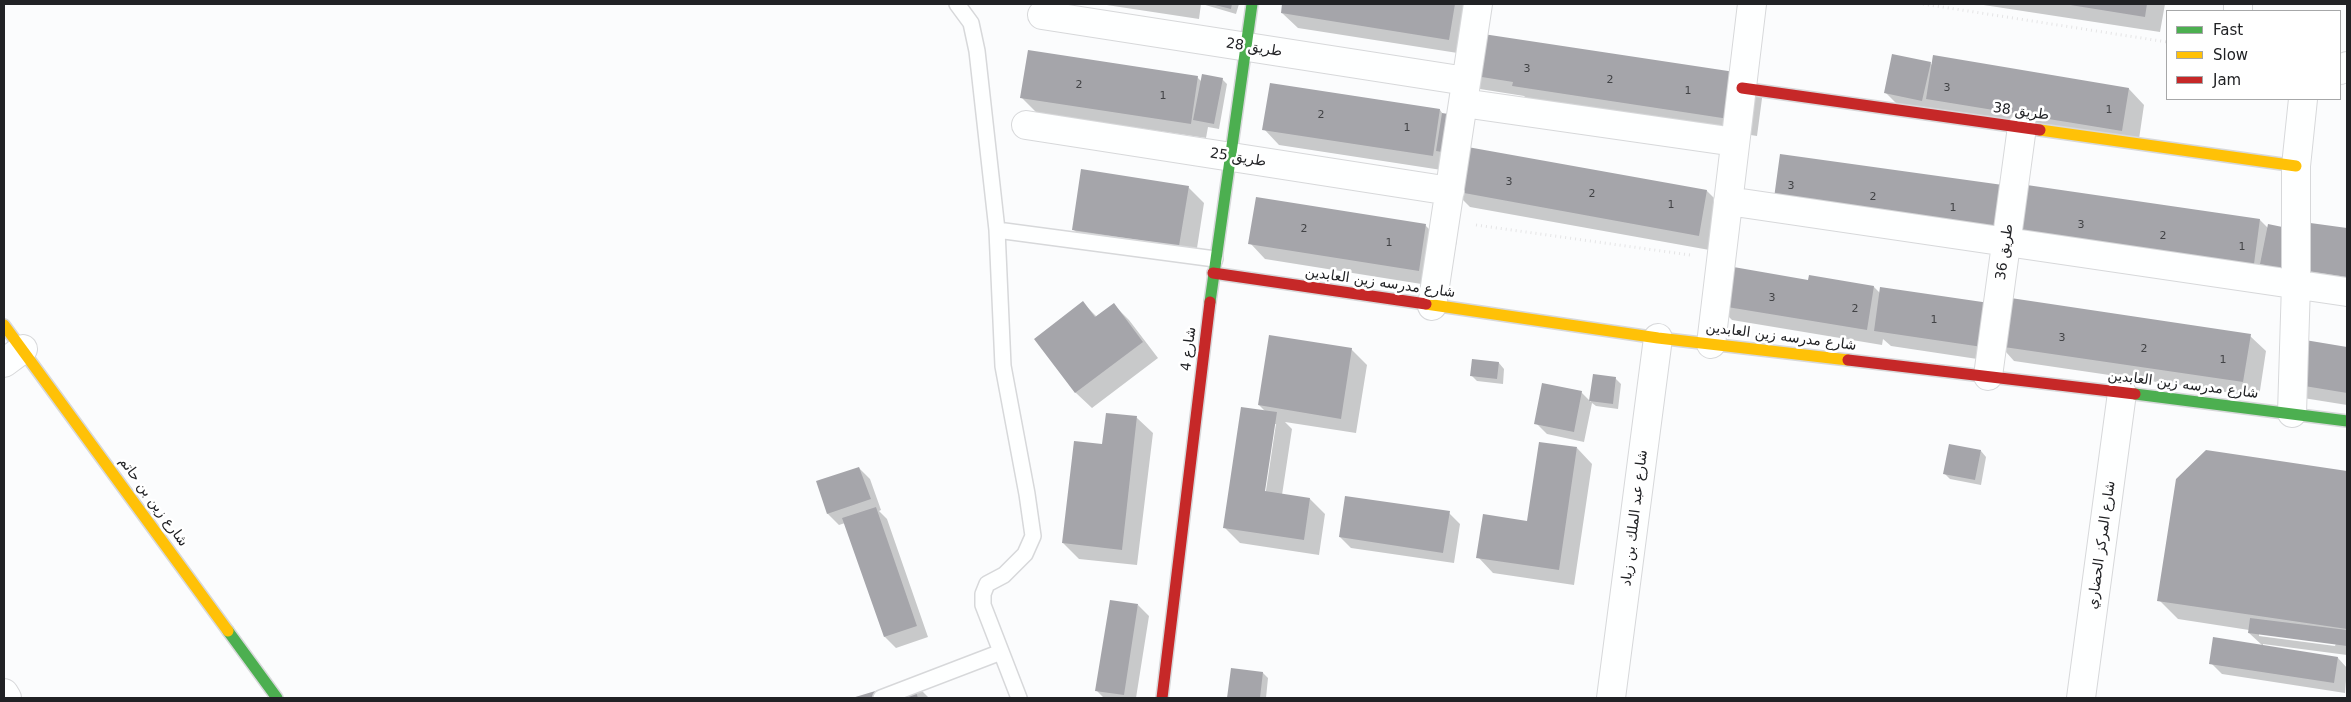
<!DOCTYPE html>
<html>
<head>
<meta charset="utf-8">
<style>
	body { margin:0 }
	#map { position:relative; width:2351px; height:702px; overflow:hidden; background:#fbfcfd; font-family:"DejaVu Sans",sans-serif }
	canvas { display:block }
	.frame { position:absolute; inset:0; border:5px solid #212225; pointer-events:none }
	.legend { position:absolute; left:2166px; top:10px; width:175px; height:90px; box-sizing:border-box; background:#fff; border:1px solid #a6a7a8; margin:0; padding:6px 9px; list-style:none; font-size:15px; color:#212225 }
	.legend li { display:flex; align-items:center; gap:10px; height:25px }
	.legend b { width:25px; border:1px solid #a6a7a8 }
</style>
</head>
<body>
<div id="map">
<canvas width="2351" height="702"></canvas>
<div class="frame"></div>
<ul class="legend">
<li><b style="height:6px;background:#4caf50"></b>Fast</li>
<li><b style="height:6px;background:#ffc107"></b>Slow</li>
<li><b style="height:6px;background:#c62828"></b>Jam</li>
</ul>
</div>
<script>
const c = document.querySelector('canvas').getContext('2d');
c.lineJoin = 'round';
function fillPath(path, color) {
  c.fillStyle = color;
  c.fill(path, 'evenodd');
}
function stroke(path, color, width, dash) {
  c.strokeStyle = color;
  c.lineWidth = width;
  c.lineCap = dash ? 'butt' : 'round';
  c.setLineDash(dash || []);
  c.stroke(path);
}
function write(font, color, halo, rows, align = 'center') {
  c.font = font + ' "DejaVu Sans",Cairo,sans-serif';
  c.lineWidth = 5;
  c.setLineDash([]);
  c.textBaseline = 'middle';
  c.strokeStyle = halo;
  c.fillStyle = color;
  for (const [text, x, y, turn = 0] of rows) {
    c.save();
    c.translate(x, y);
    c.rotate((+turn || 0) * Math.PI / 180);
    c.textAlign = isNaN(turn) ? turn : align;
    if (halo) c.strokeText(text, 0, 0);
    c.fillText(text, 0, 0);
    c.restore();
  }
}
const shadow = new Path2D(`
	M1100 4H1201L1199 19Z
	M1202 4H1239L1236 14Z
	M1283 4H1463L1471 11 1464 54 1298 28 1282 13Z
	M1977 4H2165L2160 32Z
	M1934 57 2129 89 2144 105 2138 146 1896 103 1885 92 1930 63 1933 66Z
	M1465 74 1763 91 1757 136 1529 101 1524 96 1480 89Z
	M1197 77 1202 82 1222 79 1227 84 1219 129 1208 127 1206 138 1037 113 1022 98Z
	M1440 110 1467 148 1707 191 1723 207 1715 251 1470 207 1454 191 1448 171 1279 145 1264 129Z
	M1188 187 1204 203 1195 261 1089 245 1073 229Z
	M2260 220 2269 229 2289 274 2031 245Z
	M2305 223 2347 229V290L2297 269Z
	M1425 225 1430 230 1452 235 1457 240 1450 279 1434 286 1265 259 1250 243Z
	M1809 281 1874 287 1880 293 2250 336 2266 351 2259 397 2014 361 2006 352 2004 363 1891 346 1883 339 1882 345 1732 320 1716 304Z
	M1083 303 1097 317 1114 305 1129 320 1158 358 1092 408 1076 393 1035 339Z
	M2288 339 2347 349V405L2297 397Z
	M1351 349 1367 365 1356 433 1285 422 1292 429 1282 495 1310 499 1325 514 1319 555 1240 543 1224 527 1266 412 1259 405ZM1274 424H1276L1265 497H1263Z
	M1473 360 1499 363 1504 369 1503 384 1477 381 1471 375Z
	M1594 375 1615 378 1621 384 1618 409 1596 406 1592 403 1584 442 1547 434 1536 423 1581 392 1591 402Z
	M1107 414 1137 418 1153 433 1137 565 1079 559 1063 543 1103 446Z
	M1577 448 1592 464 1574 585 1493 573 1478 557 1528 522Z
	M1981 451 1986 457 1981 485 1950 479 1945 474Z
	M2206 452 2347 473V655L2263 644V646L2249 633V630L2178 619 2159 600ZM2259 633 2336 643 2335 646 2259 636Z
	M859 468 870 479 881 510 879 511 887 519 928 637 896 648 885 637 845 523 839 525 828 514 817 482Z
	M1449 513 1460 524 1454 563 1351 548 1340 537Z
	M1138 605 1149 616 1136 698H1104L1097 691Z
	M2338 658 2347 668 2345 693 2222 674 2211 663Z
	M1232 669 1263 673 1268 678 1266 698H1229Z
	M912 681 929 698H855Z`);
const building = new Path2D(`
	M1211 4H1232L1231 9Z
	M1282 4H1455L1449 40 1281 13Z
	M2064 4H2147L2145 17Z
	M1470 32 1748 74 1742 121 1512 86 1513 82 1463 74Z
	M1028 50 1198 76 1191 124 1020 98Z
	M1892 54 1931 62 1922 101 1884 93Z
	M1933 55 2129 88 2122 131 1926 99Z
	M1202 74 1223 78 1214 124 1193 120Z
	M1270 83 1440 109 1433 156 1262 130Z
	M1442 113 1467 117 1462 146 1707 190 1699 236 1453 191 1459 155 1436 151Z
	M1780 154 2010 186 2004 230 1774 198Z
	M1081 169 1189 186 1179 246 1072 230Z
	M2020 184 2260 219 2254 264 2014 230Z
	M1256 197 1426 224 1419 271 1248 244Z
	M2303 222 2347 228V277L2296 269Z
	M2268 224 2292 229 2284 269 2260 264Z
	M1722 265 1808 280 1809 275 1874 286 1867 330 1715 305Z
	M1880 287 1996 304 1989 348 1874 331Z
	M2004 297 2251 334 2243 382 1997 346Z
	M1083 301 1095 317 1114 303 1143 342 1075 393 1034 339Z
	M1269 335 1352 348 1341 419 1258 405Z
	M2287 337 2347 347V393L2280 382Z
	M1472 359 1499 362 1497 379 1470 376Z
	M1593 374 1616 377 1613 404 1589 401Z
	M1542 383 1582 391 1574 432 1534 424Z
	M1241 407 1277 412 1265 491 1310 498 1304 540 1223 528Z
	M1106 413 1137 416 1122 550 1062 543 1074 441 1102 444Z
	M1539 442 1577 447 1559 570 1476 558 1483 514 1527 521Z
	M1949 444 1981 450 1975 480 1943 474Z
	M2206 450 2347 471V629L2157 601 2176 479Z
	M859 467 871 499 827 514 816 481Z
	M1345 496 1450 511 1443 553 1339 537Z
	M876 507 917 626 884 637 842 518Z
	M1110 600 1138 604 1124 695 1095 691Z
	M2250 618 2347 630V646L2248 633Z
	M2213 637 2338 657 2334 683 2209 664Z
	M1231 668 1263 672 1260 698H1227Z
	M912 680 918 698H852Z`);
const path = new Path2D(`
	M1923 4 2167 42
	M1476 225 1690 255`);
const lane = new Path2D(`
	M957 4 971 23 977 51 997 230 1003 366 1027 494 1033 536 1025 554 1004 575 987 584 983 594V605L1019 698
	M997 230 1215 259
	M881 698 1001 652`);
const street = new Path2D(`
	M2238 4V11
	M1042 15 1466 81
	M2340 70 2347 66
	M1463 103 1735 142
	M1026 125 1450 191
	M1728 201 2347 292
	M1432 306 1478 4
	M1711 344 1752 4
	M4 363 23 349
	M1988 376 2022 127
	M2292 413 2296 284V166L2303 99
	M4 693 7 698
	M1611 698 1658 338
	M2081 698 2122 393`);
const fast = new Path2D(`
	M1210 302 1252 4
	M2135 394 2347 421
	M228 631 277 698`);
const slow = new Path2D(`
	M2040 130 2296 166
	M1426 304 1658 338 1848 360
	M4 325 228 631`);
const jam = new Path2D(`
	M1742 88 2040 130
	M1213 273 1426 304
	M1848 360 2135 394
	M1162 698 1210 302`);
const numberNames = [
	["3",1527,69],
	["2",1610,80],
	["2",1079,85],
	["3",1947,88],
	["1",1688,91],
	["1",1163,96],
	["1",2109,110],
	["2",1321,115],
	["1",1407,128],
	["3",1509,182],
	["3",1791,186],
	["2",1592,194],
	["2",1873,197],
	["1",1671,205],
	["1",1953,208],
	["3",2081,225],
	["2",1304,229],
	["2",2163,236],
	["1",1389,243],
	["1",2242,247],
	["3",1772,298],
	["2",1855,309],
	["1",1934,320],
	["3",2062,338],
	["2",2144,349],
	["1",2223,360]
];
const streetNames = [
	["طريق 28",1254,48,9],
	["طريق 38",2021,112,8],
	["طريق 25",1238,158,9],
	["طريق 36",2005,252,-82],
	["شارع مدرسه زين العابدين",1380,283,8],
	["شارع مدرسه زين العابدين",1781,337,7],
	["شارع 4",1189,349,-83],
	["شارع مدرسه زين العابدين",2183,385,7],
	["شارع زين بن حاتم",153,502,54],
	["شارع عبد الملك بن زياد",1635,518,-83],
	["شارع المركز الحضاري",2102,545,-82]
];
fillPath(shadow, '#0003');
fillPath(building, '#a5a5aa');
stroke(lane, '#d7d8da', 18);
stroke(street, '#d7d8da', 30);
stroke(fast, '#d7d8da', 14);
stroke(slow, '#d7d8da', 14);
stroke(jam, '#d7d8da', 14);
stroke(path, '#e5e5e6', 3, [1, 4]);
stroke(lane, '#feffff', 15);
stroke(street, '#feffff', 28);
stroke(fast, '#4caf50', 11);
stroke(slow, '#ffc107', 11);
stroke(jam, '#c62828', 11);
write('11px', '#424346', null, numberNames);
write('14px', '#212225', '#fff', streetNames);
</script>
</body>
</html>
